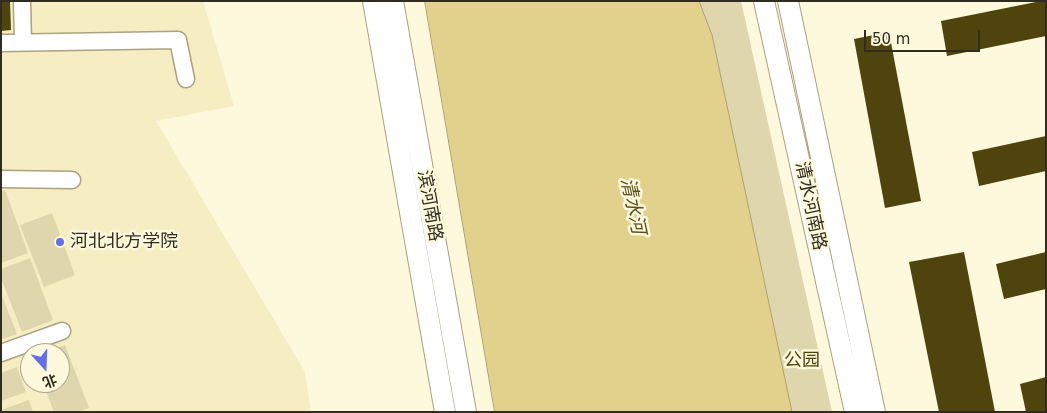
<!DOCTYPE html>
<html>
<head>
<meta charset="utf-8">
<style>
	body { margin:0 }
	#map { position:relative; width:1047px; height:413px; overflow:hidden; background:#fef8dc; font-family:"DejaVu Sans","Noto Sans SC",sans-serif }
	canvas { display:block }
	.frame { position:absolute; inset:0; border:2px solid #302c1f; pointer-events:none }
	.north { position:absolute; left:20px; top:343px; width:50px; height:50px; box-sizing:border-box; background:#fef8dc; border:1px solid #aca690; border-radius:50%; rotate:160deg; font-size:14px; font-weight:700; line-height:20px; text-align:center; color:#302c1f }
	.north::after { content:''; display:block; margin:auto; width:18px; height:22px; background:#656ee7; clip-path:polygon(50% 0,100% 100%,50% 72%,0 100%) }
	.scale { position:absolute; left:864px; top:30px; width:116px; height:22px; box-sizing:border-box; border:2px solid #302c1f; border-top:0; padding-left:6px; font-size:15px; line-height:18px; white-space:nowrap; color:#302c1f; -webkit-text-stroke:4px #fef8dc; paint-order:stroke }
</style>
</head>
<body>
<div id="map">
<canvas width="1047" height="413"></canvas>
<div class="frame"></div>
<div class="north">北</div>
<div class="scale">50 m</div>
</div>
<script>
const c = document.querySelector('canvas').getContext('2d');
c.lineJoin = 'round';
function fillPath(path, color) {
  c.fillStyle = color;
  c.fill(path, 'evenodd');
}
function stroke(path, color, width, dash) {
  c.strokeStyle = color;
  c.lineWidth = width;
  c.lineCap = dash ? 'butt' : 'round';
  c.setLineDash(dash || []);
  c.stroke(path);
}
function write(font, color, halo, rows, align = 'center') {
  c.font = font + ' "DejaVu Sans","Noto Sans SC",sans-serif';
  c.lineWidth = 5;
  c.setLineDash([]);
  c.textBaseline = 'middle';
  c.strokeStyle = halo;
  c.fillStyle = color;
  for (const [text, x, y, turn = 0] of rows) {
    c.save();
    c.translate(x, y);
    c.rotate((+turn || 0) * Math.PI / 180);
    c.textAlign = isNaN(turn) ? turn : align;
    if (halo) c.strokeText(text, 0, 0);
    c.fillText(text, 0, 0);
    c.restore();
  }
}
const built = new Path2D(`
	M1 1H203L234 106 156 121 305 372 311 412H1ZM30 353H60V383H30Z`);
const green = new Path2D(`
	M699 1H741L832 412H792L712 35Z
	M5 190 28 253 1 263V192Z
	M52 213 75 275 44 287 20 225Z
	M30 258 53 320 22 332 1 278V269Z
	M1 293 17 334 1 340Z
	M65 345 89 408 78 412H54L43 383H60V353H44Z
	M17 367 26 392 1 401V373Z
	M29 400 33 412H1V410Z`);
const water = new Path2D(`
	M425 1H699L712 35 792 412H495Z`);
const building = new Path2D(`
	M1 1H10L11 30 1 31Z
	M1041 1H1046V36L947 56 941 21Z
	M889 32 921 201 885 208 854 39Z
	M1046 136V171L979 186 972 152Z
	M964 252 984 355 995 412H939L909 262Z
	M1046 252V289L1004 299 996 264Z
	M1046 377V412H1026L1020 384Z`);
const minor = new Path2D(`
	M22 1 23 42
	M1 43 178 40 186 79
	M1 179 72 180
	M1 353 62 331`);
const major = new Path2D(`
	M373 1 445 412
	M393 1 466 412
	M764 1 855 412
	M788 1 875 412`);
const markers = [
	[60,242,5,"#656ee7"]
];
const streetNames = [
	["滨河南路",429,206,80],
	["清水河南路",810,206,78]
];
const poiNames = [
	["河北北方学院",70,242]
];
const parkNames = [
	["公园",802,361]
];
const waterNames = [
	["清水河",632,206,78]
];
fillPath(built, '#f7edc3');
fillPath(green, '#dfd6ad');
fillPath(water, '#e1d18d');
stroke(water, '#aca06c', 1);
fillPath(building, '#4f440e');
stroke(minor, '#aaa281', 19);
stroke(major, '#aaa281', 22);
stroke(minor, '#fff', 16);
stroke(major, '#fff', 20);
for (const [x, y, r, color] of markers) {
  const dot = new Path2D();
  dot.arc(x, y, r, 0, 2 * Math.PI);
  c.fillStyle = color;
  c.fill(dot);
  stroke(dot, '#fef8dc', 2);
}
write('18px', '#302c1f', '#fef8dc', streetNames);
write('18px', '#302c1f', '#fef8dc', poiNames, 'left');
write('18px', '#504510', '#fef8dc', parkNames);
write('italic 19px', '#5d521f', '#fef8dc', waterNames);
</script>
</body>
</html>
